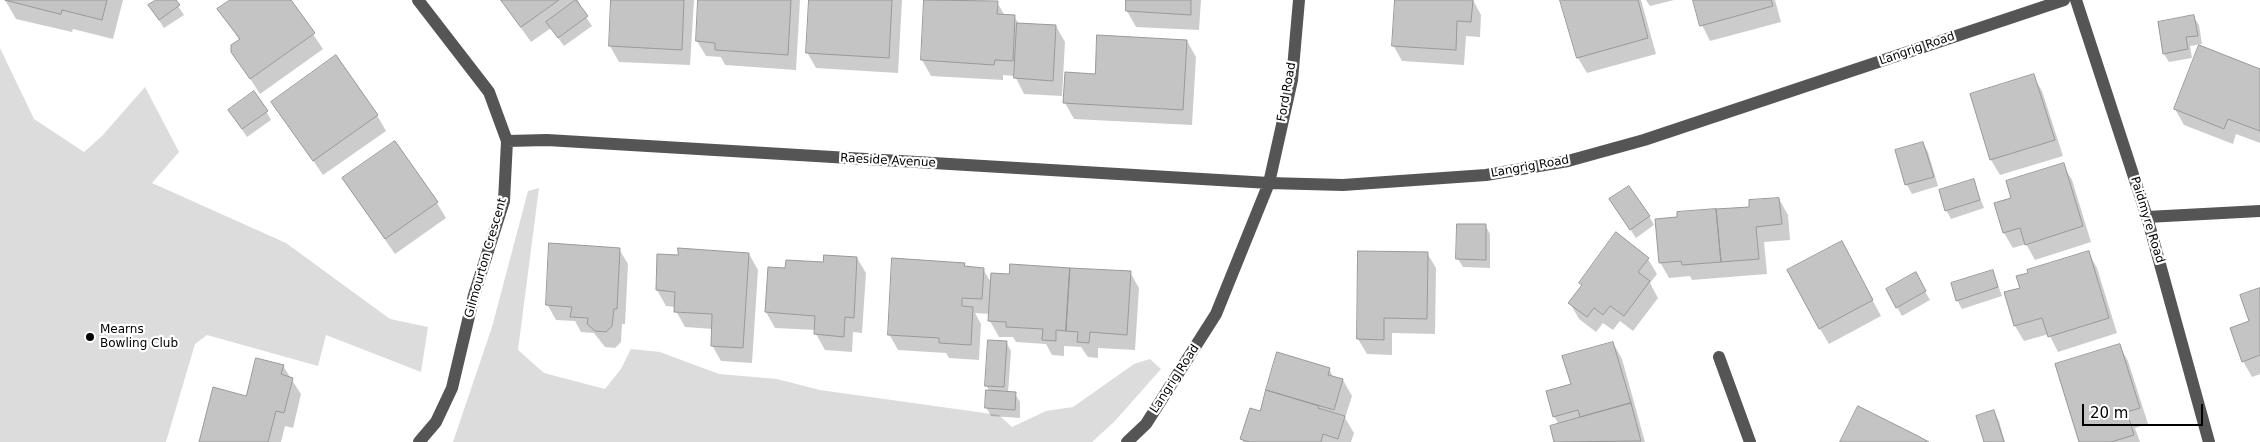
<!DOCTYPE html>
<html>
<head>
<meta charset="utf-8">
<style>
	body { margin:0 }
	#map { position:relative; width:2260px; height:442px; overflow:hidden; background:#fff; font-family:"DejaVu Sans",sans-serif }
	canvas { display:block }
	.scale { position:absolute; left:2082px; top:404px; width:121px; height:22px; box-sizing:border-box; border:2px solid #000; border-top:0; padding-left:6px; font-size:15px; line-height:18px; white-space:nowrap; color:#000; -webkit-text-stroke:4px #fff; paint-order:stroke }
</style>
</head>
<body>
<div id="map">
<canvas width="2260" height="442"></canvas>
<div class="scale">20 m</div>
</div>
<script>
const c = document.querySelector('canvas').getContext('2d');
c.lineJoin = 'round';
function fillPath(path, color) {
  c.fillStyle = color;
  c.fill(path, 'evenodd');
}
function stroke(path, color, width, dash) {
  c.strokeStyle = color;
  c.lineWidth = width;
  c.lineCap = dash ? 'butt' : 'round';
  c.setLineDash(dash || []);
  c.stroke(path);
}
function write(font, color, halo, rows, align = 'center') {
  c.font = font + ' "DejaVu Sans",sans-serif';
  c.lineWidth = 4.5;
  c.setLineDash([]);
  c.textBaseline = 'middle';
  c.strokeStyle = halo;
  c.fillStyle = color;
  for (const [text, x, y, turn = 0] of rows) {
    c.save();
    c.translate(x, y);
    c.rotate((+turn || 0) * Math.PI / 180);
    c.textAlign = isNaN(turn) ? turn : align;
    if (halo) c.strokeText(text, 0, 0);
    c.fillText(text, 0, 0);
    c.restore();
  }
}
const green = new Path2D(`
	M0 48 34 119 84 152 102 136 145 87 179 152 152 183 286 243 390 319 428 327 421 372 326 335 318 366 207 335 195 344 166 442H0Z
	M539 188 518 350 544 373 605 389 621 369 631 349 660 352 719 374 777 379 820 390 999 415 1012 427 1046 411 1073 407 1134 364 1150 359 1161 369 1114 422 1092 442H453L492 327 528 191Z`);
const shadow = new Path2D(`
	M5 0H123L113 39 73 29 72 32 16 19Z
	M158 0H174L184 15 164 28 155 14Z
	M232 0H290L323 49 260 94 233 52 240 41 219 9Z
	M501 0H578L581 6 579 7 592 26 564 46 551 28 531 42Z
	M613 0H694L690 65 619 62 610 46Z
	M699 0H800L796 70 725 65 721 57 706 56 697 41Z
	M810 0H902L898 73 816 68 807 52Z
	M925 0 997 2 1005 16H1014L1019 24 1056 26 1065 42 1062 96 1024 94 1015 76 1003 75V80L931 76 922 60Z
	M1127 0H1201L1199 30 1136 27 1127 11Z
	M1396 0H1473L1481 15 1480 37 1466 36 1464 65 1402 61 1393 45Z
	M1562 0H1641L1656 54 1587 73 1578 58Z
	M1646 0H1674L1650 6Z
	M1694 0H1775L1781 22 1710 41 1702 25Z
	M2194 17 2199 25 2202 44 2190 46 2192 58 2169 62 2164 54 2159 23Z
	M1187 41 1196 57 1192 125 1074 119 1065 103 1096 76Z
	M2260 70V143L2236 134 2233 144 2184 125 2175 109Z
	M2033 76 2042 91 2063 156 2000 175 1991 160 1971 95Z
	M273 102 377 115 386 131 323 175Z
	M266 111 271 120 247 137 235 119Z
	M1923 143 1928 152 1938 186 1912 194 1907 185 1896 151Z
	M2063 165 2072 180 2091 242 2035 260 2026 244 2013 248 2004 233 1995 204 2012 199Z
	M343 179 437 203 446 218 395 254Z
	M1973 181 1984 208 1951 219 1946 210Z
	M1779 199 1788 215 1790 240 1764 242 1767 274 1692 280 1690 276 1669 278 1660 262 1751 208Z
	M1616 208 1649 216 1654 225 1636 238Z
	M1485 225 1490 234V268L1463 267 1458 259Z
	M619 249 628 264 625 324H622L621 342 615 348 605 347 594 333 581 332 575 321 556 320 547 304Z
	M2088 252 2097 268 2117 333 2058 352 2049 334 2024 341 2015 326 2005 293 2021 288Z
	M1427 253 1436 268 1435 334 1392 333V355L1367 354 1358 339Z
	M749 254 758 270 752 363 721 361 712 345 713 329 685 327 676 311V307L666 306 657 290Z
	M857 258 866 273 862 333 853 332 852 352 825 350 816 334V330L775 328 766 312 769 268 787 270Z
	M1850 258 1881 316 1829 344 1820 329Z
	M1648 259 1657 274 1650 283 1658 298 1633 331 1620 321 1613 330 1603 323 1596 332 1579 319 1570 303 1582 286 1581 283Z
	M964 264 966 268 983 269 992 284 1010 275 1130 272 1139 288 1135 350 1098 348V358L1088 357 1081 347 1064 346V356L1052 355 1046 344 1016 342 1013 337H999L990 321V314L975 313 981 324 979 360 949 358 946 353 898 350 889 334Z
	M1993 272 2002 296 1962 309 1957 300Z
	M1915 274 1930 300 1902 316 1887 289Z
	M2260 289V374L2252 377 2243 361 2250 322Z
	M1006 342 1011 351 1008 393 1015 394 1020 402V418L991 416 986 407 990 392 986 385Z
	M1613 343 1622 359 1645 442H1555L1551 427 1559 425 1554 416 1572 385Z
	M2119 345 2128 361 2148 424 2135 428 2140 442H2081Z
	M1278 354 1329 369 1334 378 1343 380 1352 396 1345 418 1354 433 1351 442H1243L1242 439 1261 413Z
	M283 366 301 394 293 428 285 426 281 442H200Z
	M1994 412 1999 421 2005 442H1985Z`);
const building = new Path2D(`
	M5 0H107L102 20 62 10 61 14Z
	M156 0H176L180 5 159 20 148 5Z
	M230 0H291L315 33 250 79 231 52V45L240 39 217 9Z
	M501 0H559L521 27Z
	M576 0 588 16 558 38 546 22Z
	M611 0H684L682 50 609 46Z
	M698 0H791L788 55 715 50V43L696 41Z
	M809 0H892L889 58 806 53Z
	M924 0 998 1 997 14 1015 15 1013 61 995 60 994 65 921 60Z
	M1126 0H1191V15L1126 11Z
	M1395 0H1473L1471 22 1457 21 1456 50 1392 46Z
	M1560 0H1638L1648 38 1577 58Z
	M1693 0H1771L1773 6 1700 26Z
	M2194 15 2198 36 2186 37 2188 49 2163 54 2158 22Z
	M1017 23 1056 25 1053 81 1014 78Z
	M1097 35 1187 40 1183 110 1063 103 1065 72 1095 74Z
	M2199 45 2260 69V131L2228 119 2224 129 2174 109Z
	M336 55 378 115 313 161 271 102Z
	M2034 74 2055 140 1990 160 1970 94Z
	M254 91 268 111 242 129 228 110Z
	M395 141 438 202 385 239 342 178Z
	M1923 142 1934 177 1905 185 1895 150Z
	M2064 163 2083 226 2025 245 2020 228 2003 233 1994 203 2011 198 2006 181Z
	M1974 179 1980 200 1945 211 1939 190Z
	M1629 186 1650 216 1630 230 1609 199Z
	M1779 198 1782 224 1756 227 1759 259 1721 262 1716 209 1749 207V200Z
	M1716 209 1721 262 1682 265 1681 261 1659 263 1655 219 1677 217V212Z
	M1457 224H1486V260L1456 259Z
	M1616 232 1649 258 1638 272 1650 281 1624 316 1610 306 1603 315 1594 308 1587 317 1568 303 1582 285 1579 283Z
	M1842 241 1873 300 1819 329 1787 270Z
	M549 243 620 248 617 309H614L612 326 606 332 595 331 587 324 588 318 570 317 572 307 546 305Z
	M678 248 749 253 743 348 711 346 712 314 674 312 675 292 656 290 657 254 678 255Z
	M1358 251 1428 252 1427 319 1384 318V340L1357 339Z
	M2089 251 2109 318 2048 337 2042 318 2014 326 2004 292 2020 288 2016 276 2028 273 2027 270Z
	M824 255 857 257 854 318 845 317 844 337 814 334 815 316 765 312 768 267 785 268 786 260 823 262Z
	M892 258 965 263 964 266 984 268 982 299 962 298V306L973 307 971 345 939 343V338L888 335Z
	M1010 264 1070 268 1066 331 1056 330V341L1042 340 1043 329 1006 327V322L988 321 991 273 1009 274Z
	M1070 268 1131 271 1127 335 1090 332 1089 343 1077 342 1078 332 1066 331Z
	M1993 270 1998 287 1956 301 1951 283Z
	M1916 272 1926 291 1896 308 1886 289Z
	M2260 288V355L2242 362 2230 328 2249 321 2240 295Z
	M988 340 1007 341 1004 387 985 386Z
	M1613 342 1631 403 1580 417 1578 410 1553 417 1546 391 1571 384 1562 356Z
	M2120 344 2140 408 2127 412 2134 435 2111 442H2079L2055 364Z
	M1277 352 1330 368 1328 375 1343 379 1334 410 1266 390Z
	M256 358 284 365 281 374 293 378 284 413 276 411 268 442H199L213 387 246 396Z
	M986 390 1016 392 1015 410 985 408Z
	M1266 390 1319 406 1318 408 1345 416 1338 439 1323 434 1321 442H1249L1240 439 1250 408 1260 411Z
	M1631 403 1641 441 1554 442 1550 426Z
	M1858 406 1918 436 1929 442H1840Z
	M1994 410 2004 442H1984L1976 416Z`);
const minor = new Path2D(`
	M418 0 489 92 507 141 504 201 474 295 452 388 436 422 419 442
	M2076 0 2147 217 2209 442
	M507 141 547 140 1269 183 1343 185 1486 175 1568 161 1644 140 2064 0
	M2147 217 2260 211
	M1719 357 1750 442
	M1127 442 1146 424 1216 314 1269 183 1292 80 1299 0`);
const markers = [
	[90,337,5,"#000"]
];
const streetNames = [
	["Langrig Road",1917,49,-19],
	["Ford Road",1287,92,-80],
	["Raeside Avenue",888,161,3],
	["Langrig Road",1530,167,-10],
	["Paidmyre Road",2147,220,73],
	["Gilmourton Crescent",486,258,-74],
	["Langrig Road",1175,379,-57]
];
const poiNames = [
	["Mearns",100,330],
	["Bowling Club",100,344]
];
fillPath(green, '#dcdcdc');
fillPath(shadow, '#0003');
fillPath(building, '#c4c4c4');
stroke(building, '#999', 1);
stroke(minor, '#555', 12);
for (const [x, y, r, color] of markers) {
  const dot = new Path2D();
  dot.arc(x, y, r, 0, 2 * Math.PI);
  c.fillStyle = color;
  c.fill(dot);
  stroke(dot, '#fff', 2);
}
write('12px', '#000', '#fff', streetNames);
write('12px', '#000', '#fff', poiNames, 'left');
</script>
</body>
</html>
